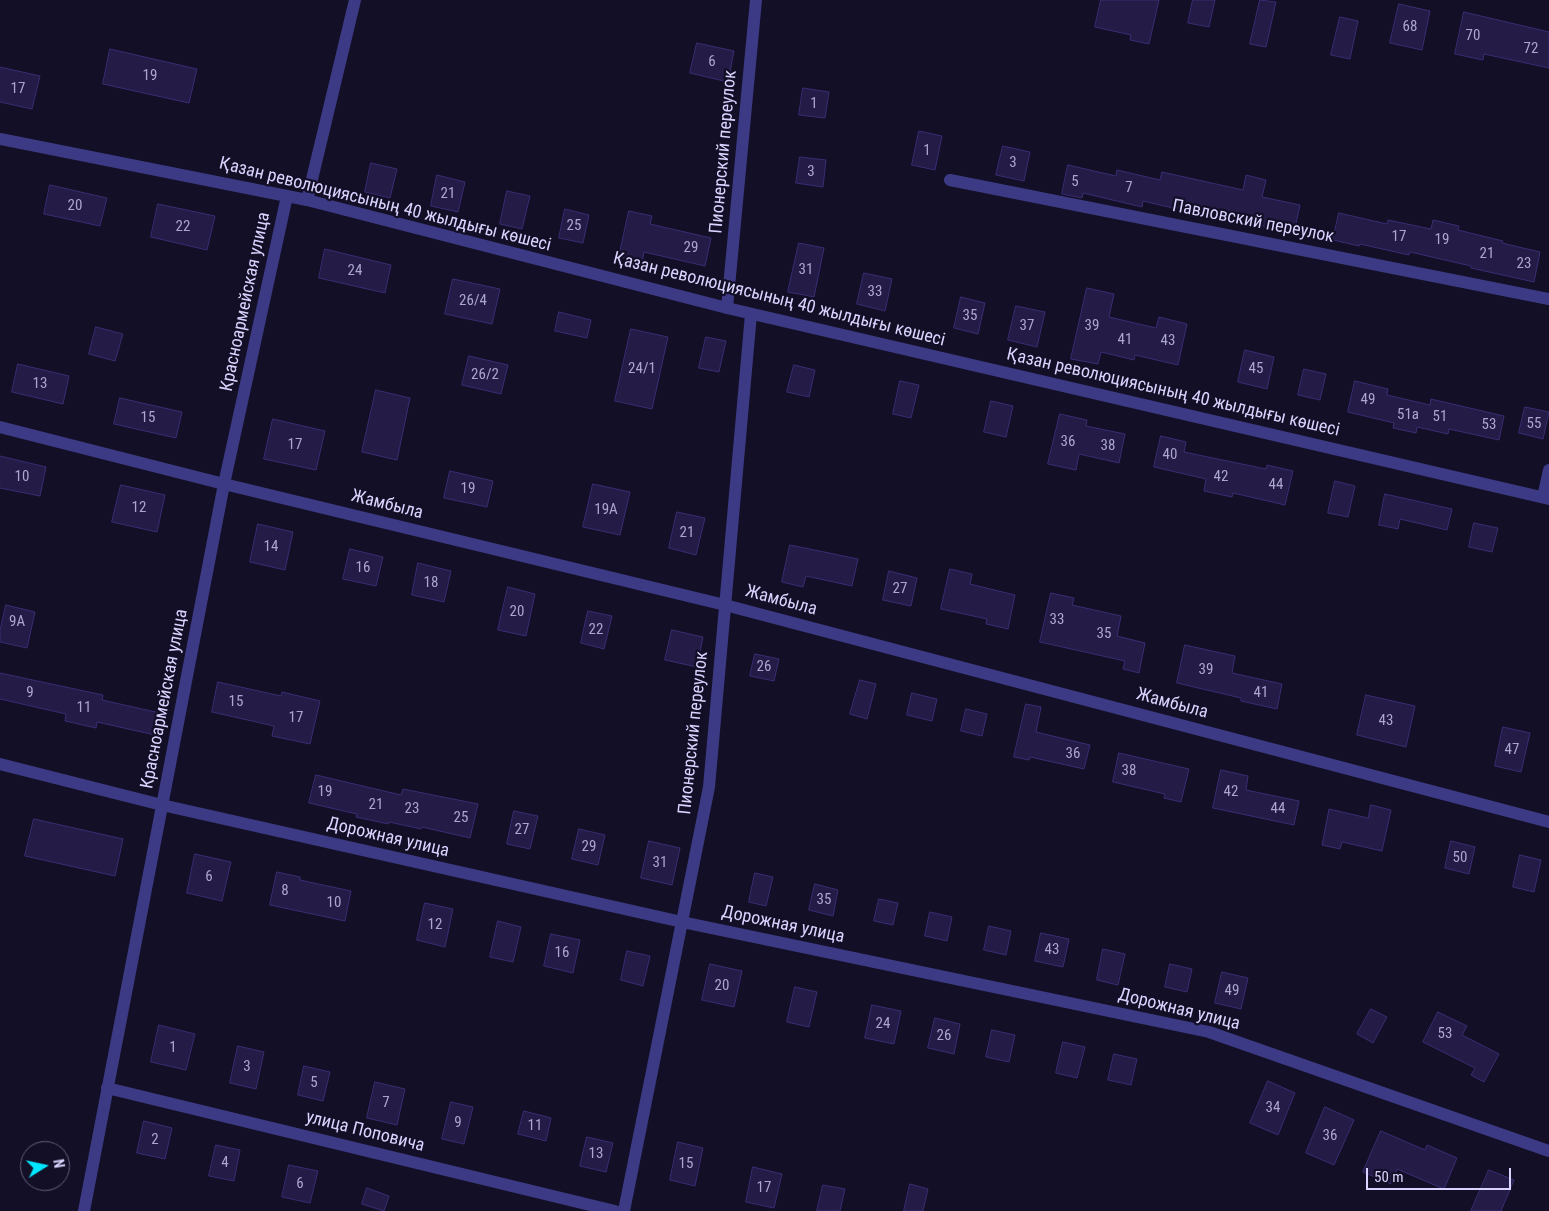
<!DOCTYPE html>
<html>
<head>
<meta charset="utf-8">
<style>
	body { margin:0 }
	#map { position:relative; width:1549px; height:1211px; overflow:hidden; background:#130f26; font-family:"Roboto Condensed",sans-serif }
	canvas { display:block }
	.north { position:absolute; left:20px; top:1141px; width:50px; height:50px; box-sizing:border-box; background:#130f26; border:1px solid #625e7d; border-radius:50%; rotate:80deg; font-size:14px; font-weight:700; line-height:20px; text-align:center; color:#d9d4ff }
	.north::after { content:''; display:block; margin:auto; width:18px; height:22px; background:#00e5ff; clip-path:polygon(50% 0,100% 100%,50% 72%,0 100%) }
	.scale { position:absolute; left:1366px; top:1168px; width:145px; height:22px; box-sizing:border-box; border:2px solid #d9d4ff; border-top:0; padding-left:6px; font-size:15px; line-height:18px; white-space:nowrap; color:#d9d4ff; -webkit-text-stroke:4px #130f26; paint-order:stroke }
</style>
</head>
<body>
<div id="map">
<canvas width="1549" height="1211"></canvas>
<div class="north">N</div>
<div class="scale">50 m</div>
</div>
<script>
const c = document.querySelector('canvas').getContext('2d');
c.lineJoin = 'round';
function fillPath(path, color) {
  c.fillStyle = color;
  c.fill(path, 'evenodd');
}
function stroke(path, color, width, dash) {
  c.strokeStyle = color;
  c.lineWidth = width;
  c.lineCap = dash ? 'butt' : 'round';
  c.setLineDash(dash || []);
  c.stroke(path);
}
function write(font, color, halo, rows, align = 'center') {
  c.font = font + ' "Roboto Condensed",sans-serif';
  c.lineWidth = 4.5;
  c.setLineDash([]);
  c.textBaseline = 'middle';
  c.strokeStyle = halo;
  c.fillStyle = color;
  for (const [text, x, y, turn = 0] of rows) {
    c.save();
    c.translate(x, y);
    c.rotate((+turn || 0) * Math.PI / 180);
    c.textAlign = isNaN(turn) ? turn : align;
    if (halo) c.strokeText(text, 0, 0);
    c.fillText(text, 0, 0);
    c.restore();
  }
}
const building = new Path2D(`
	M1101 0H1159L1149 44 1130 40 1131 35 1095 27Z
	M1193 0H1215L1209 27 1188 23Z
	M1260 0 1276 2 1266 47 1250 44Z
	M1399 4 1430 11 1422 50 1390 43Z
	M1464 12 1549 32V68L1484 54 1483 60 1455 54Z
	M1340 17 1358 21 1350 59 1331 55Z
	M697 43 734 51 728 82 690 73Z
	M110 49 197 69 189 103 103 84Z
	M0 67 40 76 32 109 0 102Z
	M803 88 829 92 825 118 799 115Z
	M919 131 942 136 935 170 912 165Z
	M1003 146 1030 152 1024 181 996 175Z
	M800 157 826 160 823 187 796 183Z
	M371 163 397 169 390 198 365 192Z
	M1068 165 1116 176 1117 170 1160 180 1162 172 1243 190 1246 175 1266 180 1262 197 1300 205 1294 233 1177 207V209L1143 201 1142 207 1083 193 1082 198 1062 194Z
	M437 175 465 182 458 212 431 206Z
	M50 185 107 198 100 226 44 214Z
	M507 191 530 196 522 229 500 224Z
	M158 204 215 216 207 250 151 237Z
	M565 209 589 215 583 243 559 238Z
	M629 211 652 216 650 224 711 238 705 266 644 252 642 262 619 257Z
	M1339 213 1387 224 1388 220 1431 229 1433 220 1459 226 1458 230 1503 241 1502 243 1540 252 1534 282 1471 268V266L1410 252 1409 255 1360 244 1359 246 1333 240Z
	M799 243 824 248 814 297 788 292Z
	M325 249 391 265 385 293 319 278Z
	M864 273 892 279 885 311 857 304Z
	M453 279 500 289 492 324 445 314Z
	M1087 288 1114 294 1109 317 1156 328 1159 317 1187 324 1178 365 1135 355 1134 360 1101 352 1098 364 1071 359Z
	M961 297 985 303 978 334 954 328Z
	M1016 306 1045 312 1037 347 1008 340Z
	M559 312 591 320 587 338 555 331Z
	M96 327 123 334 115 361 89 354Z
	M631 329 668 337 652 409 615 401Z
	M706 337 726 341 719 372 699 368Z
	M1245 350 1274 357 1267 389 1238 382Z
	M469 356 508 365 501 394 462 385Z
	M18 364 69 376 63 404 12 392Z
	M794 365 815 370 809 397 787 392Z
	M1304 369 1326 374 1320 400 1298 395Z
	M900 381 919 385 911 418 893 414Z
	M1355 381 1388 389 1387 395 1430 405 1431 399 1504 416 1499 440 1449 429 1448 434 1417 427 1416 433 1393 428 1394 423 1348 412Z
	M376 390 410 398 397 460 362 452Z
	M120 398 182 412 176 438 114 424Z
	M991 401 1013 406 1006 437 984 432Z
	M1525 407 1549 412 1543 439 1519 433Z
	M1060 414 1087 420 1086 426 1125 434 1119 463 1079 454 1076 470 1048 464Z
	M273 419 325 431 316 470 264 459Z
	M1161 436 1186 442 1184 452 1266 469 1267 465 1293 471 1285 505 1233 493 1232 497 1204 491 1206 479 1154 467Z
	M0 456 46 467 40 496 0 488Z
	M450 471 493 481 487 507 444 498Z
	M1335 481 1355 486 1348 517 1328 513Z
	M593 484 630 492 620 535 583 527Z
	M121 485 165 495 157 532 112 522Z
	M1385 494 1452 509 1447 530 1400 519 1398 529 1379 525Z
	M677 512 705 518 696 555 669 548Z
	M1474 523 1498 528 1492 552 1469 547Z
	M258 524 293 532 285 570 250 562Z
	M790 545 858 559 852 586 806 576 803 587 782 582Z
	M350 549 383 557 376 586 343 579Z
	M418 563 451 571 444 602 412 595Z
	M950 569 972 574 970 584 1015 595 1008 629 986 624 987 619 941 609Z
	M889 571 917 578 911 606 883 600Z
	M508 587 535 594 526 636 498 630Z
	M1051 593 1074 598 1072 605 1121 616 1117 636 1145 643 1139 673 1123 669 1125 661 1040 642Z
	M6 605 35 612 27 648 0 642V631Z
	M588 611 612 616 604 649 581 643Z
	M672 630 703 637 697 667 665 660Z
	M1185 645 1235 656 1232 673 1282 684 1277 709 1241 701V698L1177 683Z
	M755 654 779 659 774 681 750 676Z
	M0 673 103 695 102 700 160 713 155 735 97 722 96 728 65 721 66 714 0 699Z
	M860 680 876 684 867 719 850 714Z
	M218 682 281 696 282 692 320 701 310 744 272 736 274 726 212 712Z
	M912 693 937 699 932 721 907 715Z
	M1366 695 1415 706 1406 747 1357 735Z
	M1026 704 1041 707 1036 732 1090 745 1084 769 1030 757 1029 760 1014 757Z
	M966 709 987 714 982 736 961 731Z
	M1503 727 1530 733 1521 772 1495 766Z
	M1119 753 1189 769 1181 802 1164 798 1165 794 1113 782Z
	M1221 770 1248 776 1246 790 1299 801 1294 825 1213 808Z
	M316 775 401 795 403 789 478 804 470 838 422 827 421 829 389 822 388 824 356 817 357 814 309 803Z
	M1371 805 1391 810 1382 851 1342 842 1340 849 1322 845 1329 809 1368 818Z
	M514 811 538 816 530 849 507 844Z
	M34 819 123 839 115 876 25 856Z
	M579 829 605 835 598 865 572 859Z
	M649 841 680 848 672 885 641 878Z
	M1451 841 1475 847 1469 874 1445 868Z
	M195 854 231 862 222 901 187 893Z
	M1520 855 1541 860 1534 892 1513 887Z
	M277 872 300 877V880L351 891 345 921 270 905Z
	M755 873 773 877 766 906 749 902Z
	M815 884 838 890 833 916 809 910Z
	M879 899 898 903 893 925 874 921Z
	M425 903 453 909 445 947 417 940Z
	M930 912 952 917 947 941 925 936Z
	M498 921 521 927 513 962 490 957Z
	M989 926 1011 931 1006 955 984 950Z
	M1041 933 1069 939 1063 967 1035 961Z
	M551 934 580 940 573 973 544 966Z
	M1103 949 1125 954 1118 985 1097 980Z
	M627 951 650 956 643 986 621 980Z
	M710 964 742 971 734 1007 702 1000Z
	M1170 964 1192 969 1187 992 1165 987Z
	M1222 972 1248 978 1241 1009 1215 1003Z
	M795 987 817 992 809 1027 787 1022Z
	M872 1005 901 1011 894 1044 865 1038Z
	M1371 1009 1387 1017 1373 1043 1357 1034Z
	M1438 1012 1467 1026 1462 1035 1499 1054 1484 1082 1471 1075 1475 1068 1423 1042Z
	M935 1018 960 1024 954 1054 928 1048Z
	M159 1025 195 1034 186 1070 151 1062Z
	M992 1030 1015 1035 1009 1062 986 1057Z
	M1063 1042 1085 1047 1077 1078 1056 1073Z
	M238 1046 264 1052 256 1089 230 1083Z
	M1114 1054 1137 1059 1131 1085 1108 1080Z
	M304 1066 330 1072 323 1101 298 1095Z
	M1268 1081 1295 1093 1278 1135 1250 1123Z
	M375 1082 405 1089 397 1125 367 1118Z
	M451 1102 473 1107 464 1144 442 1139Z
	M1325 1107 1354 1120 1334 1165 1306 1153Z
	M524 1111 551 1118 546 1141 518 1134Z
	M144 1121 172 1128 165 1159 137 1153Z
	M1381 1131 1425 1150 1427 1145 1457 1158 1444 1189 1397 1169 1391 1184 1363 1172Z
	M587 1137 613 1143 606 1172 580 1166Z
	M678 1142 703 1148 695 1186 670 1180Z
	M216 1145 240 1150 234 1181 209 1176Z
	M289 1165 318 1171 310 1203 282 1197Z
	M753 1167 782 1174 774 1208 746 1202Z
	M1489 1170 1514 1180 1501 1211H1471Z
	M910 1184 928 1189 923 1211H904Z
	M823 1185 845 1189 840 1211H817Z
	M367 1188 389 1196 384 1211 362 1204Z`);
const minor = new Path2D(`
	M950 180 1549 299
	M307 200 355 0
	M727 308 756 0
	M0 427 224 484 725 605 1549 822
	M1543 497 1549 470
	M0 764 162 805 682 922 1209 1032 1549 1151
	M107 1088 615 1211
	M84 1211 224 484 287 196
	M624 1211 709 787 751 314`);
const tertiary = new Path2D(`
	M0 139 307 200 727 308 1549 499`);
const numberNames = [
	["68",1410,27],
	["70",1473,36],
	["72",1531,49],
	["6",712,62],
	["19",150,76],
	["17",18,89],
	["1",814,104],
	["1",927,151],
	["3",1013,163],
	["3",811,172],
	["5",1075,182],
	["7",1129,188],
	["21",448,194],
	["20",75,206],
	["25",574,226],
	["22",183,227],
	["17",1399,237],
	["19",1442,240],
	["29",691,248],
	["21",1487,254],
	["23",1524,264],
	["31",806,270],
	["24",355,271],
	["33",875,292],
	["26/4",473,301],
	["35",970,316],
	["37",1027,326],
	["39",1092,326],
	["41",1125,340],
	["43",1168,341],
	["24/1",642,369],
	["45",1256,369],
	["26/2",485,375],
	["13",40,384],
	["49",1368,400],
	["51а",1408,415],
	["51",1440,417],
	["15",148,418],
	["55",1534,424],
	["53",1489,425],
	["36",1068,442],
	["17",295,445],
	["38",1108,446],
	["40",1170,455],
	["10",22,477],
	["42",1221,477],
	["44",1276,485],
	["19",468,489],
	["12",139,508],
	["19А",606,510],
	["21",687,533],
	["14",271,547],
	["16",363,568],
	["18",431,583],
	["27",900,589],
	["20",517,612],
	["33",1057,620],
	["9А",17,622],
	["22",596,630],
	["35",1104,634],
	["26",764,667],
	["39",1206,670],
	["9",30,693],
	["41",1261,693],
	["15",236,702],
	["11",84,708],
	["17",296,718],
	["43",1386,721],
	["47",1512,750],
	["36",1073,754],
	["38",1129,771],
	["19",325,792],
	["42",1231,792],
	["21",376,805],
	["23",412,809],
	["44",1278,809],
	["25",461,818],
	["27",522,830],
	["29",589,847],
	["50",1460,858],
	["31",660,863],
	["6",209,877],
	["8",285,891],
	["35",824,900],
	["10",334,903],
	["12",435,925],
	["43",1052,950],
	["16",562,953],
	["20",722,986],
	["49",1232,991],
	["24",883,1024],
	["53",1445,1034],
	["26",944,1036],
	["1",173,1048],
	["3",247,1067],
	["5",314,1083],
	["7",386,1103],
	["34",1273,1108],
	["9",458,1123],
	["11",535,1126],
	["36",1330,1136],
	["2",155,1140],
	["13",596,1154],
	["4",225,1163],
	["15",686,1164],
	["6",300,1184],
	["17",764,1188]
];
const streetNames = [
	["Пионерский переулок",724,152,-85],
	["Қазан революциясының 40 жылдығы көшесі",385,205,14],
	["Павловский переулок",1253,222,11],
	["Қазан революциясының 40 жылдығы көшесі",779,300,14],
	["Красноармейская улица",246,302,-78],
	["Қазан революциясының 40 жылдығы көшесі",1173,393,13],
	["Жамбыла",387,505,14],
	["Жамбыла",781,601,15],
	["Красноармейская улица",165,699,-79],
	["Жамбыла",1172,704,15],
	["Пионерский переулок",694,733,-84],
	["Дорожная улица",388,838,13],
	["Дорожная улица",783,925,12],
	["Дорожная улица",1179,1010,14],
	["улица Поповича",365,1132,14]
];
fillPath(building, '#241b47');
stroke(building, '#3b2d73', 1);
stroke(minor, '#3d3a85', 12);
stroke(tertiary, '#3d3a85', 12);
write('15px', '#aca6d1', null, numberNames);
write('18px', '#d9d4ff', '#130f26', streetNames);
</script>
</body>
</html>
